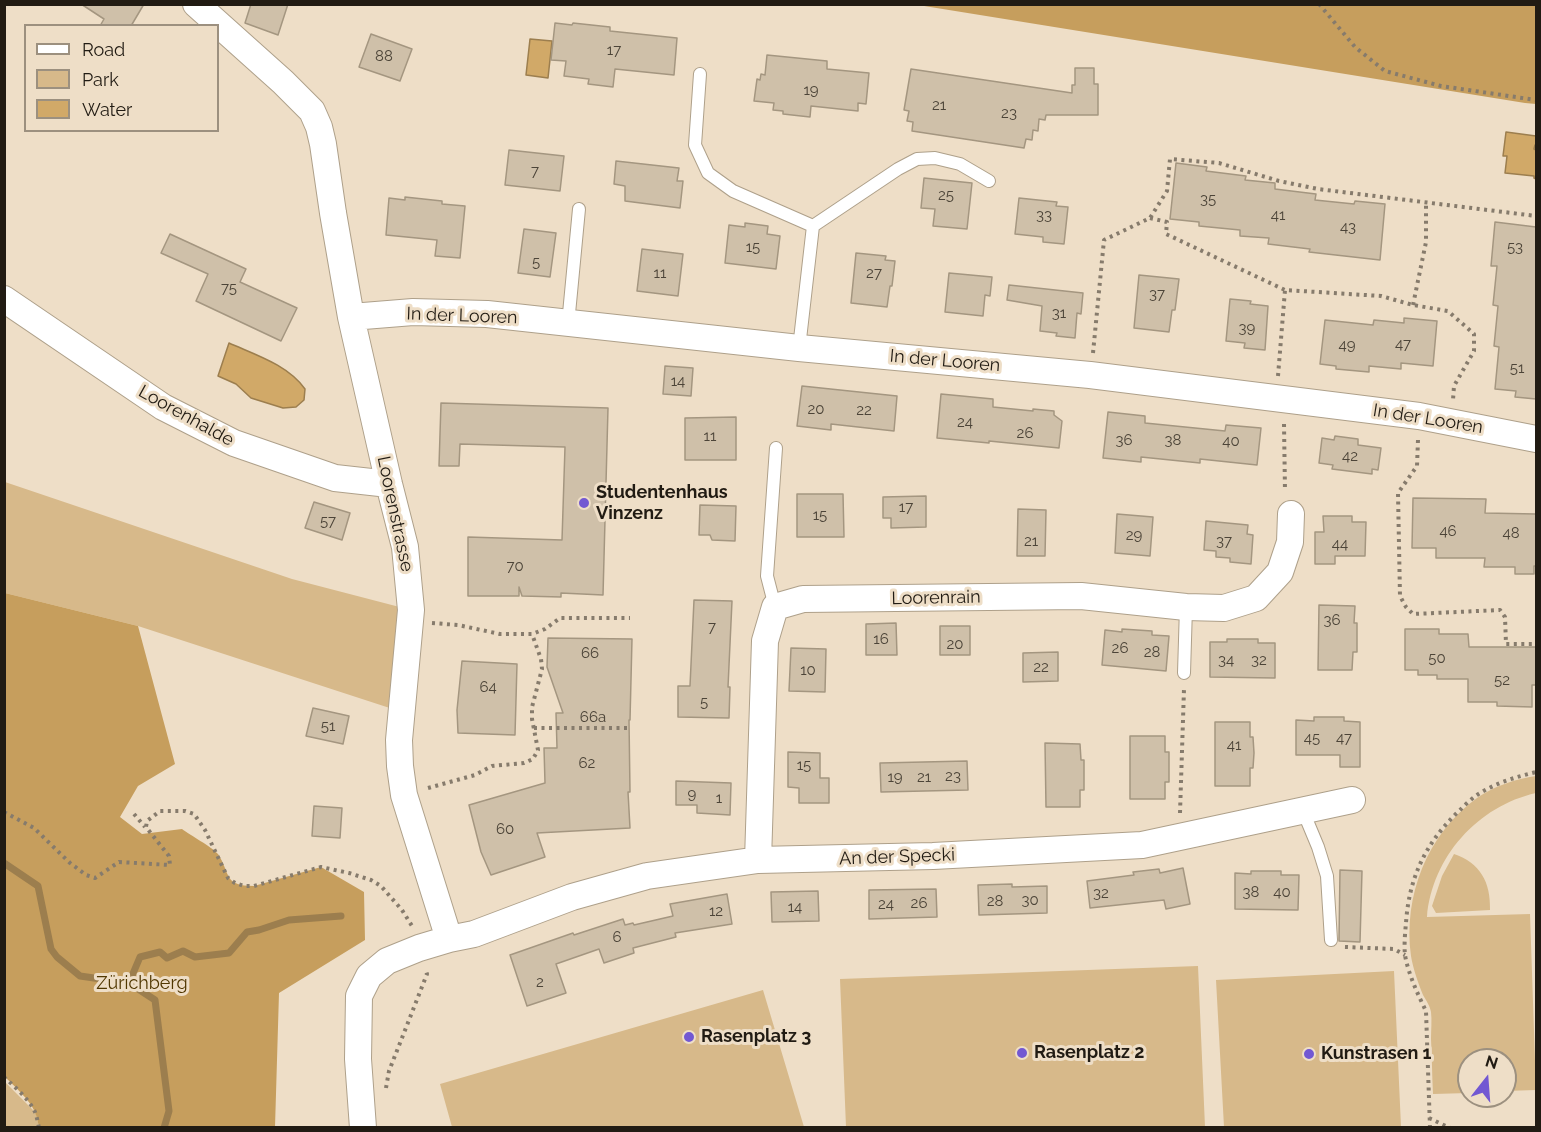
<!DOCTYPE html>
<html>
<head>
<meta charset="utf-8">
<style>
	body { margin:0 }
	#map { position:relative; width:1541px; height:1132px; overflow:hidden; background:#eedec7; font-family:Raleway,sans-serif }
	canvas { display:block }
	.frame { position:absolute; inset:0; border:6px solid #211b13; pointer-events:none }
	.legend { position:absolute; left:24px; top:24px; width:195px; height:108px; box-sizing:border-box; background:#eedec7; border:2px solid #9c907f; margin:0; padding:8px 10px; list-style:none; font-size:18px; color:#211b13 }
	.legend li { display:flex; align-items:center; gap:12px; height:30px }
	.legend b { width:30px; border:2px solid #9c907f }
	.north { position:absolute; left:1457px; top:1048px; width:60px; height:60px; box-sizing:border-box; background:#eedec7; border:2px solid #9c907f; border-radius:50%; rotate:17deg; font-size:16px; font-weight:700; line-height:24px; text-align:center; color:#211b13 }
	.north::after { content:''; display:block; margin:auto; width:21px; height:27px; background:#7258d2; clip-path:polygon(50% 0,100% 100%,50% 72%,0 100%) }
</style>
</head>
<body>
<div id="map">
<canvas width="1541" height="1132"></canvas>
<div class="frame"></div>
<ul class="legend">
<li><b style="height:8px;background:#fff"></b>Road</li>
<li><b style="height:16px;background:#d7b98a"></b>Park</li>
<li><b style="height:16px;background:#d1a968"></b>Water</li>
</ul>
<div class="north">N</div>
</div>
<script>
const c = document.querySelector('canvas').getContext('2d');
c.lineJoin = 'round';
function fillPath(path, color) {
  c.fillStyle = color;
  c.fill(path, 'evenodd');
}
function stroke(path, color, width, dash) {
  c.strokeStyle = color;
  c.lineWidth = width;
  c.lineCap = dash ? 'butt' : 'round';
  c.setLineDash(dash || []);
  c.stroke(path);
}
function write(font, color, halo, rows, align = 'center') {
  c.font = font + ' Raleway,sans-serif';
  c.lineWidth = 6;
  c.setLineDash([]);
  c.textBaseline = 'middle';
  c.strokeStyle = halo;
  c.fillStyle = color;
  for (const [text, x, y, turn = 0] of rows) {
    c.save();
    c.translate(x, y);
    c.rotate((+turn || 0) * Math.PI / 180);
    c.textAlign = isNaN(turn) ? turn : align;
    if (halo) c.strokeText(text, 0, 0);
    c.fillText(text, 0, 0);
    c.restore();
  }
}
const green = new Path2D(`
	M5 482 292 579 411 610 402 712 138 626 5 593Z
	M1536 776V793C1478 806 1432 857 1427 917L1530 914 1536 1090 1505 1091V1060H1469V1093L1433 1094C1432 1076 1432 1057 1431 1039 1431 1030 1432 1020 1431 1012 1430 1006 1426 1000 1423 995 1418 983 1413 968 1411 956 1403 896 1427 834 1477 798 1494 786 1516 779 1536 776Z
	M1454 854C1480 863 1491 882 1490 910L1436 913 1432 906 1442 876Z
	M1198 966 1205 1127H846L840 979Z
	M1394 971 1401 1127H1224L1216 980Z
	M763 990 804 1127H452L440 1084Z
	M4 1081 36 1113 39 1127H5Z`);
const forest = new Path2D(`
	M918 5H1536V104L1525 103Z
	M5 593 138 626 175 764 138 786 120 817 142 834 182 829C190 835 212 847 218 854 231 874 223 886 254 886L321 867 364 892 365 940 279 993 275 1127H39C38 1123 37 1117 35 1112 29 1099 15 1087 5 1077Z`);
const water = new Path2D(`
	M530 39 552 41 548 78 526 75Z
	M1506 132 1536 136V145H1535L1534 149 1536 150V179L1534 178V176L1505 173 1507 156H1503Z
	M229 343C256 355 288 365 305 389L304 400 296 407 283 408 251 398 236 384 218 376Z`);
const stream = new Path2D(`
	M4 863 38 886 51 949 57 957 80 976 129 983 155 1000 169 1111 164 1128
	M129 983 140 957 160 952 167 958 183 951 195 957 229 953 247 932 259 930 289 920 341 916`);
const building = new Path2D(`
	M81 4H144L131 26H100L104 19Z
	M251 4H288L278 35 245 23Z
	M555 23 572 25 573 23 610 27V31L677 38 674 75 615 69 613 87 588 84 589 79 564 76 566 61 551 60Z
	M371 34 412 49 400 81 359 67Z
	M767 55 827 61V69L869 73 866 104 858 103V111L811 106 810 117 783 114V111L773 110 774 103 754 101 757 79 760 80 761 74 765 75Z
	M1075 68H1094V84H1098V115H1046L1045 120 1039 119 1038 131 1033 130 1032 140 1026 139 1024 148 912 131 913 122 907 121 909 111 904 110 911 69 1072 93V85H1075Z
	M509 150 564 156 560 191 505 185Z
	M616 161 679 168 677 181H683L680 208 625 201V186L614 184Z
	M1176 163 1207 167 1206 171 1246 176 1245 180 1275 183V189L1316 194 1315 200 1354 204 1355 201 1385 204 1380 260 1309 252 1310 249 1268 244 1269 238 1240 236V230L1199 226V222L1170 219Z
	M924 178 972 183 967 229 933 226 935 209 921 208Z
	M405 197 442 201V204L465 206 460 258 435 256 437 240 386 235 389 198 405 200Z
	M1019 198 1057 202 1056 206 1068 207 1064 244 1043 242V237L1015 234Z
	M1495 222 1536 227V399L1515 397 1516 391 1495 389 1499 347 1494 346 1498 306 1493 305 1497 266H1491Z
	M745 223 768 226 767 234 780 236 776 269 725 263 729 225 745 227Z
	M524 229 556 233 550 277 518 273Z
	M170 234 246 269 240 282 297 308 281 341 196 301 208 274 161 253Z
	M642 249 683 254 678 296 637 291Z
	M856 253 886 256 885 260 895 261 892 286H890L887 307 851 303Z
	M949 273 992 277 990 296 985 295 983 316 945 312Z
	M1139 275 1179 279 1175 310H1172L1169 332 1134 328Z
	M1009 285 1083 293 1081 314 1077 313 1075 338 1056 336 1057 333 1040 331 1042 306 1007 300Z
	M1230 299 1251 301 1250 304 1268 306 1265 350 1244 348 1245 343 1226 341Z
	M1404 318 1437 321 1433 366 1401 363V369L1369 366V372L1336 369V366L1320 364 1325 320 1373 325 1374 320 1404 323Z
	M665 366 693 368 691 396 663 394Z
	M802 386 897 396 894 431 831 424V430L797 426Z
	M941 394 993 399V407L1033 411V409L1054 411V415L1062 421 1059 448 989 441V443L937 438Z
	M441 403 608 408 603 595 561 593V597L522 596 519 587V596H468V537L562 540 565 447 460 444 459 466H439Z
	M1108 412 1145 416V423L1225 431 1226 425 1261 428 1257 465 1200 459V463L1141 457V462L1103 458Z
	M736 417V460H685V418Z
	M1335 436 1358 439V445L1381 448 1378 470 1372 469V474L1332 469 1333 465 1319 463 1322 438 1334 440Z
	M797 494H843L844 537H797Z
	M926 496V527L891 528V518H883V497Z
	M1413 498 1486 499 1485 513 1536 514V566H1534V574H1515V567H1484L1485 558H1436V548H1412Z
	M314 502 350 513 342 540 305 528Z
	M700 505 736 506 735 541 712 540 710 535H699Z
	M1018 509 1046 510 1045 556H1017Z
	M1117 514 1153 517 1150 556 1115 553Z
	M1323 516H1352V522H1366L1365 556H1335V564H1315V532H1324Z
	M1206 521 1248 525 1247 534 1253 535 1251 564 1230 562V558L1216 557V551L1204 550Z
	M694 600 732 601 728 687H730L729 718 678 717V686H690Z
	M1319 605 1355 606 1354 623H1357V652H1353L1352 670H1318Z
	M896 623 897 655H866V624Z
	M940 626H970V655H940Z
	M1122 629 1152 631V635L1169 636 1166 671 1102 665 1105 630 1122 632Z
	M1405 629H1439V634H1468L1469 647H1536V685H1532V707L1497 706V702H1468V679H1437V675H1418V670H1405Z
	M548 638 632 639 630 720H629L630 792H628L630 828 537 833 545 857 491 875 481 852 469 805 545 783 544 748H557L556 713H563L547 667Z
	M1227 639H1258V643H1275V678L1210 677V642H1227Z
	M791 648 826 649 825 692 789 691Z
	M1058 652V681L1023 682V653Z
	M462 661 517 664 515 735 458 733 457 710Z
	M313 708 349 716 343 744 306 736Z
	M1314 717H1344V721L1360 722V767H1340V755H1296V720L1314 721Z
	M1215 722H1250V737H1253L1254 753 1253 768H1250V786H1215Z
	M1130 736H1165V752H1169V782H1165V799H1130Z
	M1045 743 1080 744 1081 760H1084V790H1080V807H1046Z
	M788 752 820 753V778H829V803H799V788L788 787Z
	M967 761 968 790 881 792 880 763Z
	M676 781 731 783 730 815 697 813V805H676Z
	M314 806 342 808 340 838 312 836Z
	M1183 868 1190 904 1166 909 1164 900 1090 908 1087 881 1134 875 1133 872 1159 869 1160 873Z
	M1340 870 1362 871 1360 942 1339 941Z
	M1251 871H1281V875H1299L1298 910 1235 909V873L1251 874Z
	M1012 884V887L1047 886V913L979 915 978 885Z
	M936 889 937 917 869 919V890Z
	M818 891 819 921 772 922 771 892Z
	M727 894 732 924 675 933 676 937 633 948 634 953 604 963 599 949 556 964 566 993 527 1006 510 955 573 933 574 935 623 919 625 925 633 923 634 925 673 916 670 904Z`);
const path = new Path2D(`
	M1319 4 1355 47 1385 71 1441 86 1536 100
	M1150 218 1167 222 1166 234 1285 290 1381 296 1413 305 1448 311 1474 334V351L1454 386 1453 400
	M1413 305 1426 242V203
	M1093 353 1104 240 1150 218 1167 191 1170 159 1219 163 1279 181 1318 189 1536 216
	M1278 376 1285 290
	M1284 424 1285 491
	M1418 440 1417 466 1398 493 1400 596 1406 607 1413 614 1500 610 1505 617 1506 644H1536
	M432 623 458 625 500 634H532L545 629 560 618H630
	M534 728H629
	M428 788 475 775 492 766 524 763 533 759 538 750 532 719V707L542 669 541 659 532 634
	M4 812 34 828 70 863 86 875 95 878 119 862 170 865 169 856 146 827 147 821 160 811H185L194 814 205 830 228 878 235 883 244 886H254L321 867 349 873 371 880 381 886 402 910 412 926
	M1180 813 1184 689
	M134 814 145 827
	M1345 947 1394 949 1405 955
	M4 1077C15 1087 29 1099 35 1112 37 1117 38 1123 39 1128
	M386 1088 389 1071 427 974 426 971
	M1429 1118 1450 1128
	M1430 1128 1426 1011C1418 995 1408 973 1405 955 1404 945 1405 933 1406 923 1409 877 1426 842 1460 810 1465 805 1471 799 1477 795 1495 783 1516 777 1536 772`);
const lane = new Path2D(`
	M700 74 695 145 708 173 733 191 813 226
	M568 324 579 209
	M799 348 813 226 898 169 917 159 935 158 960 164 989 181
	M775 607 767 576 776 448
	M1184 673 1186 607
	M1303 811 1318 847 1327 876 1331 940`);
const street = new Path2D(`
	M196 4 283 82 312 111 319 127 323 144 333 213 351 317 389 484 405 547 411 610 399 740 400 766 404 795 449 939
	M4 299 163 407 234 443 335 478 389 484
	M351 317 413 312 487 314 799 348 1090 375 1419 416 1536 439
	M758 860 765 641 775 607 803 599 1081 596 1186 607 1224 608 1256 598 1280 572 1290 542 1291 514
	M363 1128 358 1059 359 996 369 976 387 961 419 948 449 939 474 934 572 897 647 876 758 860 933 856 1142 845 1352 800`);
const markers = [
	[584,503,6,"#7258d2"],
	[689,1037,6,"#7258d2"],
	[1022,1053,6,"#7258d2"],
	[1309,1054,6,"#7258d2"]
];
const numberNames = [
	["17",614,50],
	["88",384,56],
	["19",811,90],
	["21",939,105],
	["23",1009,113],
	["7",535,171],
	["25",946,195],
	["35",1208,199],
	["33",1044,215],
	["41",1278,215],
	["43",1348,227],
	["15",753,247],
	["53",1515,247],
	["5",536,262],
	["11",660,273],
	["27",874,273],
	["75",229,288],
	["37",1157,294],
	["31",1059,313],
	["39",1247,328],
	["47",1403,344],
	["49",1347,345],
	["51",1517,368],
	["14",678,381],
	["20",816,409],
	["22",864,410],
	["24",965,422],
	["26",1025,433],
	["11",710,436],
	["36",1124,440],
	["38",1173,440],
	["40",1231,441],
	["42",1350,456],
	["17",906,507],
	["15",820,515],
	["57",328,521],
	["46",1448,531],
	["48",1511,533],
	["29",1134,535],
	["21",1031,541],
	["37",1224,541],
	["44",1340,544],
	["70",515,566],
	["36",1332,620],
	["7",712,627],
	["16",881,639],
	["20",955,644],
	["26",1120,648],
	["28",1152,652],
	["66",590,653],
	["50",1437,658],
	["34",1226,660],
	["32",1259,660],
	["22",1041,667],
	["10",808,670],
	["52",1502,680],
	["64",488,687],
	["5",704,702],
	["66a",593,717],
	["51",328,726],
	["45",1312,738],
	["47",1344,738],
	["41",1234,745],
	["62",587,763],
	["15",804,765],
	["23",953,776],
	["19",895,777],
	["21",924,777],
	["9",692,794],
	["1",719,798],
	["60",505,829],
	["38",1251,892],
	["40",1282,892],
	["32",1101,893],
	["30",1030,900],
	["28",995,901],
	["26",919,903],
	["24",886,904],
	["14",795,907],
	["12",716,911],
	["6",617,937],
	["2",540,982]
];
const streetNames = [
	["In der Looren",462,316,2],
	["In der Looren",945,361,5],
	["Loorenhalde",186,416,29],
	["In der Looren",1428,419,9],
	["Loorenstrasse",395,514,78],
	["Loorenrain",936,598,-1],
	["An der Specki",897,857,-2]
];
const poiNames = [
	["Studentenhaus",596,493],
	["Vinzenz",596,514],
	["Rasenplatz 3",701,1037],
	["Rasenplatz 2",1034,1053],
	["Kunstrasen 1",1321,1054]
];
const parkNames = [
	["Zürichberg",142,984]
];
fillPath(green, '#d7b98a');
fillPath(forest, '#c69e5d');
fillPath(water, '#d1a968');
stroke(water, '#9c7e4e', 1.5);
stroke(stream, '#9c7e4e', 7);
fillPath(building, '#cfc0a9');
stroke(building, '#a49680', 1.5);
stroke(lane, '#aea08a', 14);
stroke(street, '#aea08a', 28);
stroke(path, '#867b6c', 4, [3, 4.5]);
stroke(lane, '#fff', 12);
stroke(street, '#fff', 26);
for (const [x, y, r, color] of markers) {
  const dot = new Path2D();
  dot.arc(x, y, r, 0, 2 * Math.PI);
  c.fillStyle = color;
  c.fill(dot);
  stroke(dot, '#eedec7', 2);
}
write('15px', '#4c4438', null, numberNames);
write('18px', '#211b13', '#eedec7', streetNames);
write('bold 18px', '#211b13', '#eedec7', poiNames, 'left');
write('18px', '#513700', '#eedec7', parkNames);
</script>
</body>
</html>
